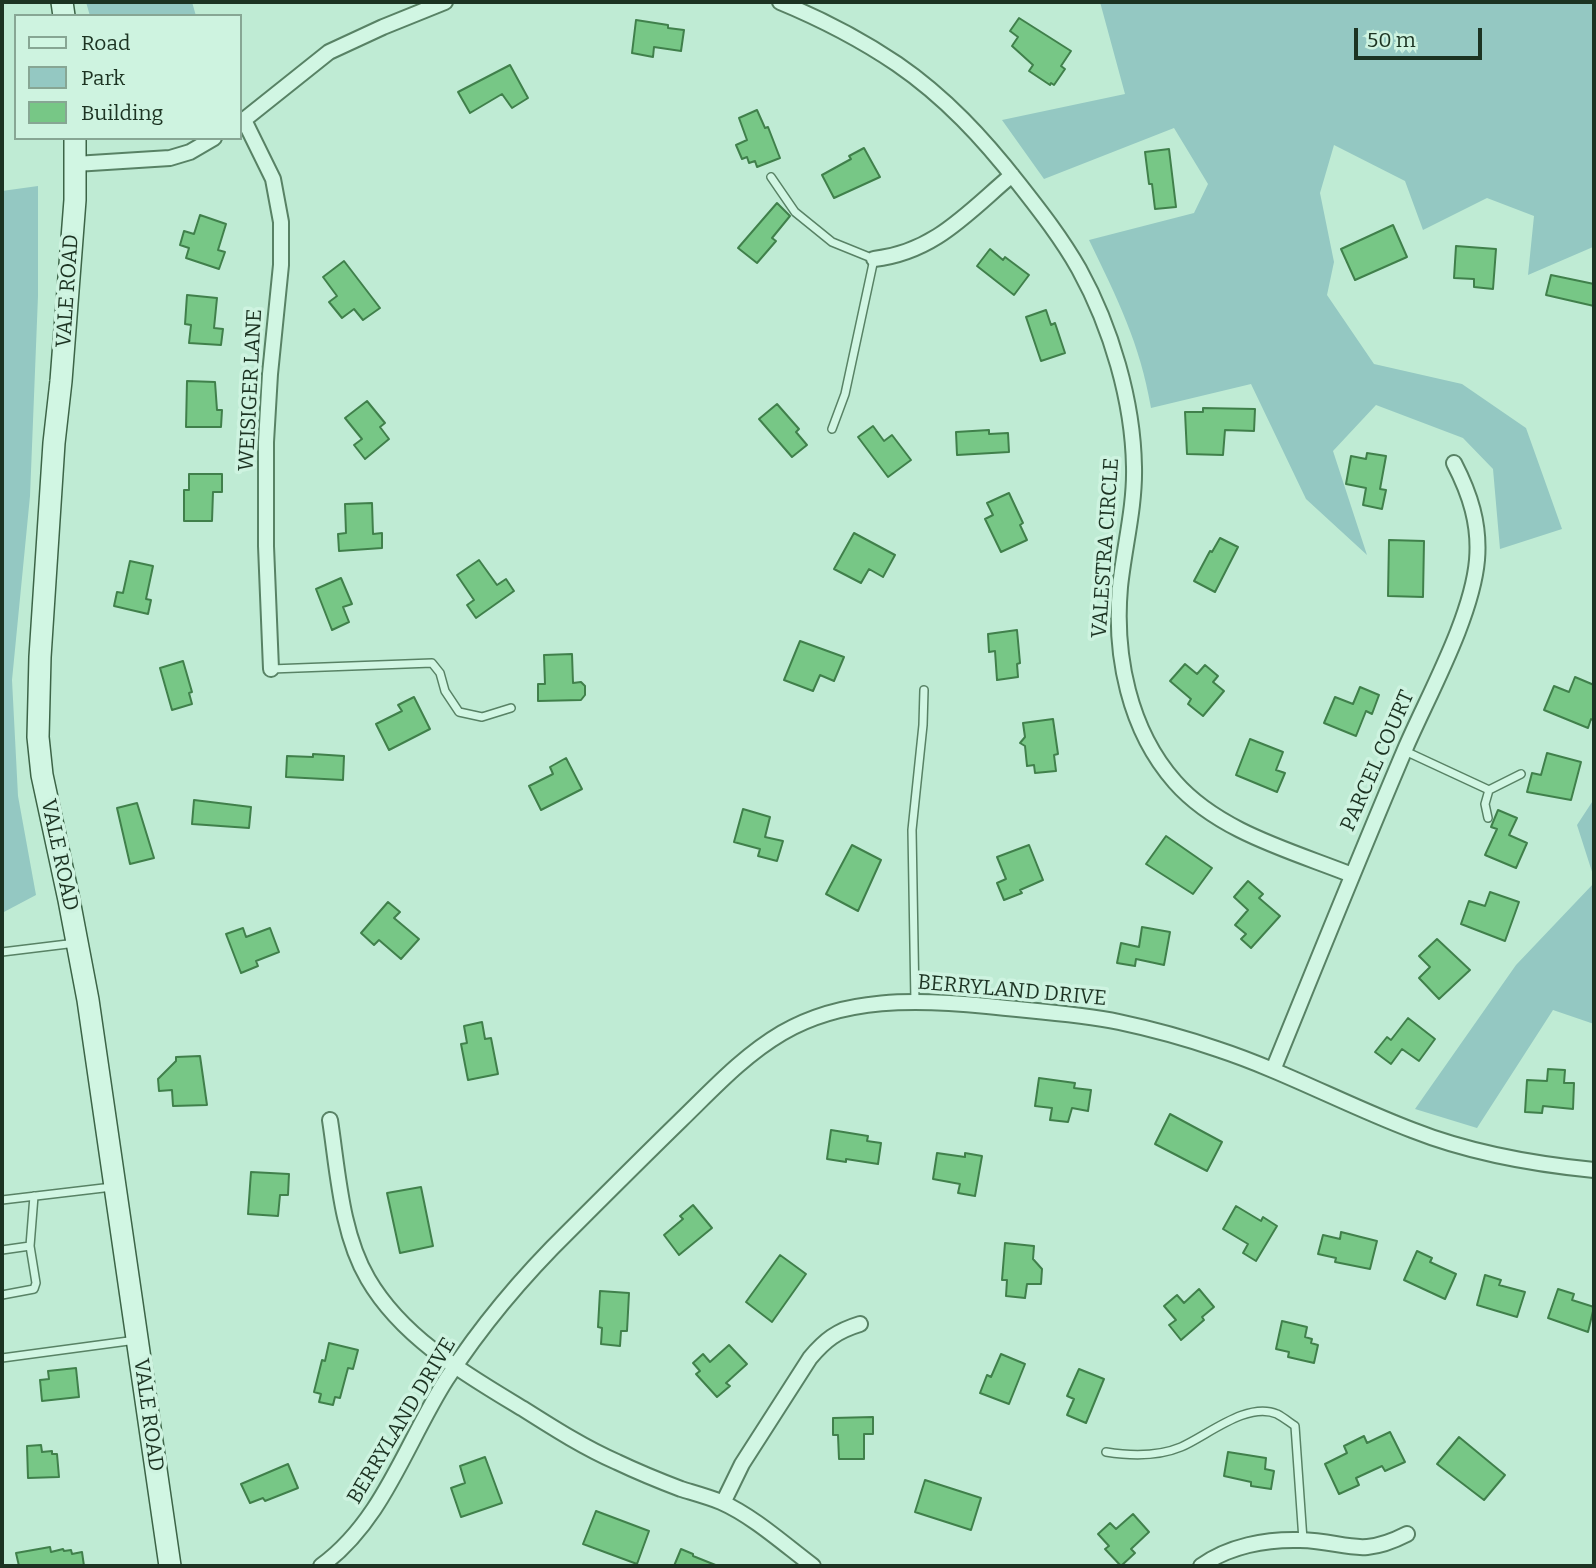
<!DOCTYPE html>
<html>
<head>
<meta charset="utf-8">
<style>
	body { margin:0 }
	#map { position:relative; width:1596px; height:1568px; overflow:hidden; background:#bfebd4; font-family:Bitter,serif }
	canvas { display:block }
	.frame { position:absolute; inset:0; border:4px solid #1c3322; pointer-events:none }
	.legend { position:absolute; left:14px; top:14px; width:228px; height:126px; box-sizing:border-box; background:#cef3e0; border:2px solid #87a694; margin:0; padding:9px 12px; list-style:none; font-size:21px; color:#1c3322 }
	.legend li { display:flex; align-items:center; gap:14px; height:35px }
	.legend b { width:35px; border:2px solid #87a694 }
	.scale { position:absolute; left:1354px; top:28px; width:128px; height:32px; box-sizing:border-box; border:4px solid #1c3322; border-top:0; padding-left:9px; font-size:21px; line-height:24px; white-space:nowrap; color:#1c3322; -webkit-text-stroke:5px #cef3e0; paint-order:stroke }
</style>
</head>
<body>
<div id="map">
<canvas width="1596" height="1568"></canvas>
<div class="frame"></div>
<ul class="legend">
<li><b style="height:9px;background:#d1f6e3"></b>Road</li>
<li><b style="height:19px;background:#94c8c2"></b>Park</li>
<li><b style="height:19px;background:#77c786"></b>Building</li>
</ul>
<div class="scale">50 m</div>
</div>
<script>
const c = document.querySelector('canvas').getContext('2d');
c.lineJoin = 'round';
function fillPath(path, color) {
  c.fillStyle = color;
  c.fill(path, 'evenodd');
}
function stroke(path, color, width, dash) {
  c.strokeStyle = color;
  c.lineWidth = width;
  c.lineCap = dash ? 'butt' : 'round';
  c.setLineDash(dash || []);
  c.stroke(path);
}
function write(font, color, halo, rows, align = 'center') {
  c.font = font + ' Bitter,serif';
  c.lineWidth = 7;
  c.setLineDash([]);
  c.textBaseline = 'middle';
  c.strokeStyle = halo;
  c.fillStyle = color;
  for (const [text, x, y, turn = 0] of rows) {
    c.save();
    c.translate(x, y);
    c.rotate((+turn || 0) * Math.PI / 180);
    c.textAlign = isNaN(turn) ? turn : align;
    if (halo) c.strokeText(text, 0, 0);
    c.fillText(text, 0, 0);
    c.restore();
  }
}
const green = new Path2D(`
	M86 2H192L196 16H90Z
	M1100 2H1594V249L1593 247 1528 275 1534 216 1487 198 1423 230 1405 181 1334 145 1320 193 1334 262 1327 295 1374 364 1462 384 1526 428 1562 529 1500 549 1493 469 1463 438 1376 405 1333 451 1367 555 1306 499 1251 384 1151 408C1140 343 1117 298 1089 240L1194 213 1208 184 1174 128 1044 179 1002 120 1125 94Z
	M38 186V296L30 496 12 680 18 796 36 895 2 913V191Z
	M1594 799V878L1577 825Z
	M1594 883V1024L1553 1010 1477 1128 1415 1109 1516 965Z`);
const building = new Path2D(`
	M1019 18 1071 51 1061 66 1065 69 1054 85 1051 83 1050 85 1029 71 1033 65 1012 46 1018 37 1010 31Z
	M636 20 668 25V28L684 30 681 51 654 47 653 57 632 53Z
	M510 65 528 98 512 108 502 94 470 113 458 92Z
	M757 110 765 128 768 127 780 158 757 167 755 161 749 163 747 157 742 159 736 145 747 140 739 118Z
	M864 148 880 177 834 198 822 175 851 159 849 156Z
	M1169 149 1176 207 1155 209 1152 184H1149L1145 152Z
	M777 203 790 216 772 238 776 241 757 263 738 248Z
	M200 215 226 224 218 250 225 252 219 269 186 258 189 248 180 245 184 231 194 234Z
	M1393 225 1407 257 1355 280 1341 249Z
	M1456 246 1496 249 1493 289 1474 287V279L1454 278Z
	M990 249 1003 260 1005 257 1029 275 1014 295 977 266Z
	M344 261 380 308 363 320 354 309 342 318 329 302 337 296 323 277Z
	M1551 275 1594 284V306L1546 295Z
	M187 295 217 298 214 328 223 329 221 345 189 343 191 325 185 324Z
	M1046 310 1051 325 1055 323 1065 353 1041 361 1026 317Z
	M187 381 215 382 217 410H222L221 427H186Z
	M367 401 385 423 380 427 389 439 365 459 354 445 362 439 345 418Z
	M777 404 799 429 796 432 807 445 792 457 759 419Z
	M1203 408 1255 409 1254 431 1225 430 1223 455 1187 454 1185 412H1203Z
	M873 426 884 441 892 435 911 460 888 477 858 437Z
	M989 430V434L1008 433 1009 452 957 455 956 432Z
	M1367 453 1386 456 1380 489 1386 490 1382 509 1363 505 1366 488 1346 484 1351 456 1366 459Z
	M189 474H222V492H213L212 521H184V490H189Z
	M1009 493 1023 523 1020 525 1027 540 1001 552 985 519 993 515 987 503Z
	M372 503 373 534 382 533V548L339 551 338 534 346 533 345 504Z
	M854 533 895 555 883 577 869 569 861 583 834 569Z
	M1220 538 1238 547 1215 592 1194 581 1210 551 1212 552Z
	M1389 540 1424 541 1423 597 1388 596Z
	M479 560 497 585 506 579 514 591 476 618 467 605 474 600 457 575Z
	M130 561 153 566 146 599 151 600 148 614 114 606 117 592 123 593Z
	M341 578 352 604 343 607 349 622 332 630 316 589Z
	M1017 630 1020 663 1017 664 1018 677 997 680 995 651 989 652 988 634Z
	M800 641 844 657 834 681 820 675 813 691 784 680Z
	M572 654 573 683 581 682 585 686V695L581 700 538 701V684H545L544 655Z
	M183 661 192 692 189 693 192 704 172 710 160 668Z
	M1185 664 1197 674 1205 665 1218 676 1213 682 1224 691 1203 716 1188 704 1191 699 1170 681Z
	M1575 677 1594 685V721L1591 719 1588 728 1544 710 1554 686 1569 692Z
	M1360 687 1379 695 1372 714 1366 711 1356 736 1324 723 1335 697 1353 704Z
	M414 697 430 729 389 750 376 724 402 711 398 705Z
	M1053 719 1058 754 1054 755 1056 771 1035 773 1034 765 1027 766 1025 746 1020 743 1025 737 1023 723Z
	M1250 739 1283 752 1276 770 1285 773 1277 792 1236 775Z
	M1547 753 1581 762 1571 800 1527 792 1532 773 1541 775Z
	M313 754 344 756 343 780 286 777 287 756 313 757Z
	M566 758 582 789 541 810 529 786 553 774 550 767Z
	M194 800 251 807 249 828 192 824Z
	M137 803 154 858 130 864 117 808Z
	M743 809 770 817 765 837 783 841 777 861 758 856 760 849 734 842Z
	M1498 810 1517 818 1509 835 1527 843 1516 868 1485 855 1497 829 1491 827Z
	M1166 836 1212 868 1193 894 1146 864Z
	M852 845 881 860 858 911 826 894Z
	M1029 845 1043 880 1020 890 1022 893 1004 900 997 883 1006 879 997 857Z
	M1248 881 1263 894 1259 898 1280 916 1251 948 1241 939 1246 934 1235 925 1248 910 1234 897Z
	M1490 892 1519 902 1505 941 1461 924 1469 901 1485 906Z
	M388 902 400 912 394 918 419 939 401 959 379 940 374 945 361 933Z
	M1142 927 1170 932 1164 965 1136 959 1135 966 1117 963 1121 943 1139 947Z
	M243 928 246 937 270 928 279 952 256 961 258 966 241 973 226 934Z
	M1437 939 1470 970 1439 999 1419 978 1430 967 1419 956Z
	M1408 1018 1435 1039 1419 1061 1402 1049 1391 1064 1375 1052 1387 1037 1391 1040Z
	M482 1022 485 1039 491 1038 498 1074 468 1080 461 1044 467 1043 464 1026Z
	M200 1056 207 1105 173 1106 172 1090 159 1091 158 1079 176 1061V1057Z
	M1548 1069 1565 1070 1564 1083H1574L1573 1109 1543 1106 1542 1113 1525 1112 1527 1080 1547 1081Z
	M1039 1078 1075 1083 1074 1088 1091 1090 1088 1111 1072 1108 1068 1122 1050 1120 1052 1108 1035 1106Z
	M1170 1114 1222 1142 1207 1171 1155 1144Z
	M831 1130 868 1136 867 1141 881 1143 878 1164 846 1159V1162L827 1159Z
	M937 1153 965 1157V1153L982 1156 975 1196 958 1193 960 1184 933 1179Z
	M251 1172 289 1174 288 1195H280L278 1216 248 1214Z
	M421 1187 433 1246 400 1253 387 1193Z
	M693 1205 712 1228 679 1255 664 1235 683 1219 680 1216Z
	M1236 1206 1261 1221 1263 1217 1277 1226 1256 1261 1243 1253 1248 1244 1223 1229Z
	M1341 1232 1377 1241 1370 1269 1335 1262 1336 1258 1318 1254 1323 1235 1340 1239Z
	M1005 1243 1034 1246 1033 1259 1042 1269 1041 1284H1027L1025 1298 1006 1296 1007 1280H1002Z
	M1417 1251 1432 1258 1430 1262 1456 1274 1445 1299 1404 1280Z
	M780 1255 806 1274 772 1322 746 1302Z
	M1485 1275 1501 1280 1499 1285 1525 1292 1517 1317 1477 1305Z
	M1199 1289 1214 1307 1202 1317 1204 1320 1181 1340 1169 1325 1176 1320 1164 1306 1177 1295 1184 1303Z
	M1558 1289 1574 1294 1572 1300 1594 1307 1588 1332 1548 1318Z
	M600 1291 629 1293 627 1331H621L620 1346 601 1344 602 1328 598 1327Z
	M1282 1321 1307 1327 1305 1337 1312 1339 1311 1343 1318 1345 1314 1363 1288 1357 1289 1352 1276 1349Z
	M329 1343 358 1350 353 1369 348 1368 340 1398 335 1397 333 1405 319 1402 321 1394 314 1392 322 1360 325 1361Z
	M729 1345 747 1364 726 1383 730 1386 717 1397 696 1374 700 1371 693 1363 703 1354 710 1362Z
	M1001 1354 1025 1364 1009 1404 980 1393 987 1375 991 1377Z
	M76 1368 79 1397 42 1401 40 1380 49 1379 48 1371Z
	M1079 1369 1104 1379 1086 1423 1067 1415 1074 1399 1067 1396Z
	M873 1417V1434H864V1459H839L838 1435H833V1418Z
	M1390 1432 1405 1462 1385 1471 1382 1466 1356 1478 1359 1485 1339 1494 1325 1464 1347 1453 1344 1446 1364 1436 1367 1443Z
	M1459 1437 1505 1475 1484 1500 1437 1464Z
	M41 1445 42 1452 52 1451V1454H57L59 1477 28 1478 27 1446Z
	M1228 1452 1266 1458 1265 1469 1274 1471 1271 1489 1251 1486V1482L1224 1476Z
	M485 1457 502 1503 461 1517 451 1488 465 1483 460 1466Z
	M288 1464 298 1488 265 1501 263 1498 250 1503 241 1484Z
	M925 1480 981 1498 971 1530 915 1512Z
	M596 1511 649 1531 637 1564 583 1544Z
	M1133 1514 1149 1532 1131 1549 1135 1553 1121 1566 1105 1549 1109 1546 1098 1534 1110 1523 1116 1529Z
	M50 1547 51 1552 63 1549 64 1551 71 1550 72 1554 82 1552 84 1566H19L16 1553Z
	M681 1549 693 1554V1556L718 1566H674Z`);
const service = new Path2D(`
	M771 177 795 212 832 242 874 259 845 394 832 429
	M271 669 432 663 440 673 445 691 459 712 482 717 511 708
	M1405 751 1489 790 1521 774
	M1488 818 1485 804 1489 790
	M2 952 76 943
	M915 1002 912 830 923 725 924 690
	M2 1200 112 1187
	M2 1250 30 1246
	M2 1295 34 1289 36 1283 30 1246 34 1196
	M2 1358 136 1340
	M1106 1452C1131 1456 1157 1457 1181 1447 1207 1436 1247 1401 1277 1414 1283 1417 1289 1422 1295 1426L1303 1540`);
const minor = new Path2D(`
	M780 2C821 19 860 39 897 64 945 97 983 138 1019 184 1041 212 1062 239 1079 269 1111 327 1133 401 1134 467 1135 507 1124 548 1120 587 1114 655 1129 730 1175 782 1219 832 1292 851 1352 875
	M244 120 273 179 281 222V265L270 374 266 442V546L271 669
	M240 123 329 52 383 27 445 2
	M75 164 170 158 190 152 214 138
	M874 259C935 252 968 212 1012 175
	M1273 1070C1317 962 1360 855 1406 747 1429 694 1472 617 1477 560 1480 524 1470 494 1454 463
	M330 1120C338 1172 341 1233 368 1279 403 1339 467 1375 525 1410 555 1429 585 1448 617 1462 638 1472 660 1481 681 1489 694 1493 709 1497 721 1502 753 1516 785 1545 813 1566
	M723 1503 742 1464 810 1358C825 1340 837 1331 860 1324
	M321 1566C383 1521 406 1443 446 1380 481 1326 524 1275 570 1230 607 1193 644 1156 681 1120 713 1089 743 1056 782 1033 844 997 917 999 987 1006 1031 1011 1076 1013 1119 1022 1152 1029 1185 1038 1217 1049 1284 1071 1346 1105 1412 1130 1470 1153 1532 1164 1594 1170
	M1201 1566C1229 1546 1266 1539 1300 1540 1347 1541 1358 1559 1407 1534`);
const secondary = new Path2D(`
	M62 2 64 16
	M75 138V200L61 381 54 443 40 657 38 737 42 775 69 900 88 1000 170 1566`);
const streetNames = [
	["VALE ROAD",68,291,-86],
	["WEISIGER LANE",251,390,-87],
	["VALESTRA CIRCLE",1106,548,-86],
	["PARCEL COURT",1378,761,-66],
	["VALE ROAD",59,855,78],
	["BERRYLAND DRIVE",1012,991,5],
	["VALE ROAD",148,1415,82],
	["BERRYLAND DRIVE",402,1421,-59]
];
fillPath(green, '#94c8c2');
fillPath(building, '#77c786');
stroke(building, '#40804b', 2);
stroke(service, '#588265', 10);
stroke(minor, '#588265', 18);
stroke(secondary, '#3c6447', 24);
stroke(service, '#d1f6e3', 7);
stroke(minor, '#d1f6e3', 14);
stroke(secondary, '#d1f6e3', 21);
write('21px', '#1c3322', '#cef3e0', streetNames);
</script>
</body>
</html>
